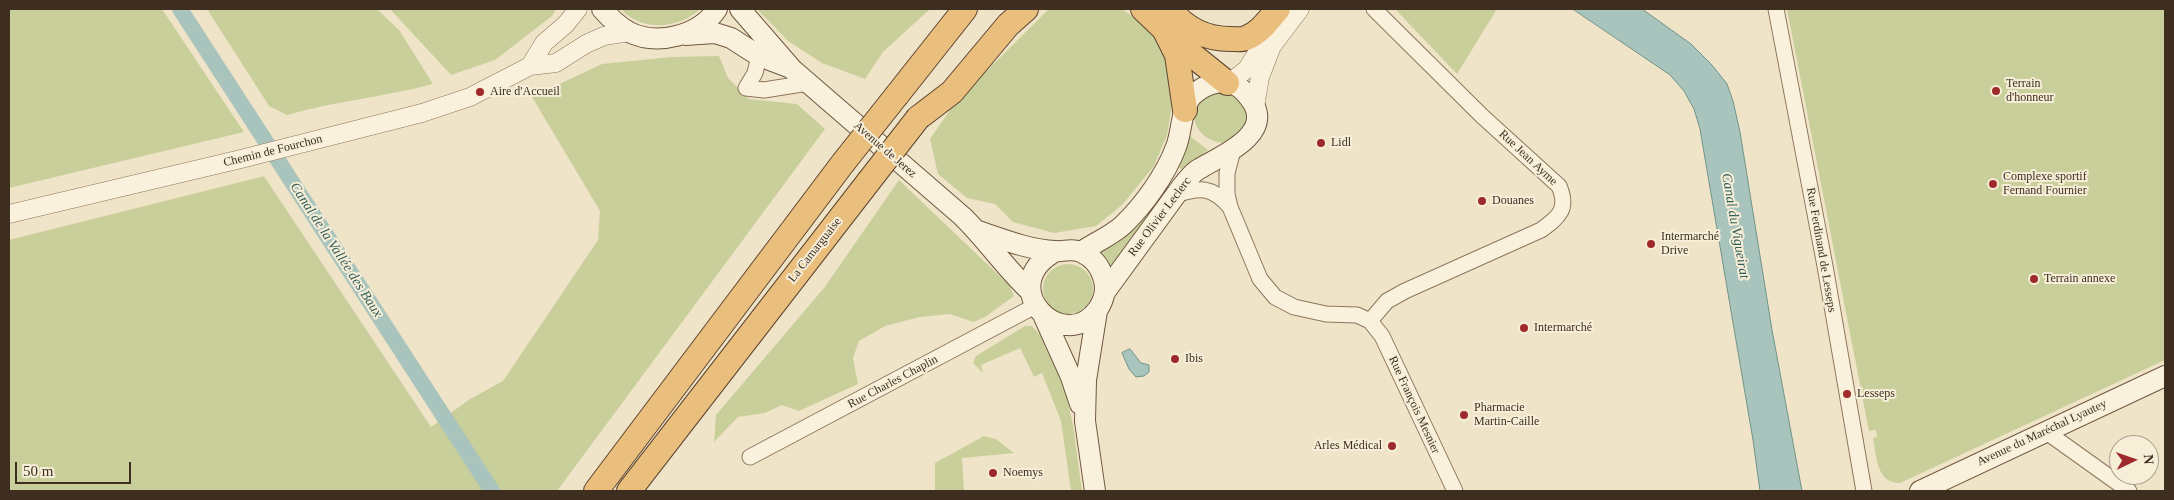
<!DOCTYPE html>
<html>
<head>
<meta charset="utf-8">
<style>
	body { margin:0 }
	#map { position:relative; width:2174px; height:500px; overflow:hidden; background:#f0e4c8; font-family:Georgia,serif }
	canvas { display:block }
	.frame { position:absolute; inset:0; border:10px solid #3d2e20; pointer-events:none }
	.north { position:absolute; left:2109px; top:435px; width:50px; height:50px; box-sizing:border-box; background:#f7eed8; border:1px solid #ada18e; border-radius:50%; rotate:87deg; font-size:14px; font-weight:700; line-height:20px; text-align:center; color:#3d2e20 }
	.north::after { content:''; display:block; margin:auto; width:18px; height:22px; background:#9e2a2b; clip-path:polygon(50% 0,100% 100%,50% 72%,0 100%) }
	.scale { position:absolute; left:15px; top:462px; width:116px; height:22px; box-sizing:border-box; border:2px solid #3d2e20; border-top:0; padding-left:6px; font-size:15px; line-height:18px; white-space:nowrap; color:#3d2e20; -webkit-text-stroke:4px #f7eed8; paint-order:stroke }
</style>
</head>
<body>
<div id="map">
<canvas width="2174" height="500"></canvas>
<div class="frame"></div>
<div class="north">N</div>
<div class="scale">50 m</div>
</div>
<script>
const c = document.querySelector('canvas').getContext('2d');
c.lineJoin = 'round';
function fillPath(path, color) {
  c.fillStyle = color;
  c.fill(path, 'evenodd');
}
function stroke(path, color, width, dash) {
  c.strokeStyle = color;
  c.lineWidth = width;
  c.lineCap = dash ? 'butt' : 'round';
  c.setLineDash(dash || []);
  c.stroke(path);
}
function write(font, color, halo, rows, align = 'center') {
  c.font = font + ' Georgia,serif';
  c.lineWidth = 4;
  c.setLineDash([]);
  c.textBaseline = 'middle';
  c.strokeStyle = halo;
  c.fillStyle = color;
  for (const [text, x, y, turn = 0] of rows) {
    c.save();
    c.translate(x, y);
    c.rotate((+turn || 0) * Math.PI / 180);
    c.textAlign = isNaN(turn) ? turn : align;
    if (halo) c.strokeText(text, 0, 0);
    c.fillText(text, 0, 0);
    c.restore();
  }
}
const green = new Path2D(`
	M9 9H162L244 132 9 188Z
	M207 9H377L399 30 433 84C385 97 335 101 287 115L269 106Z
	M390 9H556L552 16 495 60 451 75Z
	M621 9H700C679 29 641 32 621 9Z
	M757 9H930L883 52 865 79 822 63 788 41Z
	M1049 9H1122L1149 28 1167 59 1173 99 1167 135 1154 166 1123 204 1096 226 1054 233 1013 222 995 204 967 198 938 174 930 139 957 100Z
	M1395 9H1497L1457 74Z
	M1787 9H2165V360L1900 483C1876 483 1877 457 1873 438L1877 437 1876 430 1869 431Z
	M719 56 728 78 749 99 797 104 825 129 557 491H9V240L264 176 431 427 470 399 503 381 598 240 600 211 532 97 602 64 671 57Z
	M1230 89 1249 109 1247 127 1227 143C1208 143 1190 130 1195 108 1197 104 1199 98 1203 95 1209 91 1223 90 1230 89Z
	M1190 136 1208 150 1185 169H1181L1178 166 1179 163Z
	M899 180 1009 285 1014 296 985 317 973 322 950 314 920 317 885 326 859 341 853 358 858 384 799 411 782 405 765 413 738 417 714 442 716 415 824 288Z
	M1150 211 1152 213 1113 268 1109 267 1097 249Z
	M1043 289a25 25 0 1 1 50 0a25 25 0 1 1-50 0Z
	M1025 326H1032L1040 335 1065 390 1073 425 1082 491H1071L1061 421 1042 373 1034 377 1020 348 981 365 983 373 973 363 976 356Z
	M984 436 996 439 1014 453 962 458 964 491H935V463Z`);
const water = new Path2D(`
	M1573 9H1642L1691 44 1712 65 1727 84 1733 101 1740 132 1772 330 1802 491H1760L1753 440 1700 129 1694 109 1684 91 1670 75Z
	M1130 349 1141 363 1149 365V372L1144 376 1136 377 1129 369 1122 353Z`);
const canal = new Path2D(`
	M180 9 492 491`);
const minor = new Path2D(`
	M1776 9 1825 266 1864 491
	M759 56 755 73 746 88 764 90 808 83
	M1233 150 1227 173V194L1230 207 1260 279 1275 297 1294 307 1326 314 1357 315 1370 321 1382 336 1455 491
	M1175 195C1200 187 1212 186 1230 207
	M1370 321 1387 301 1405 291 1541 230C1559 217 1569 209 1559 186L1482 116 1374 9
	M2045 431 2129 491
	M750 457 1035 306`);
const tertiary = new Path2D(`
	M530 66 544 43 566 24 578 9
	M1229 83 1247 69 1268 35
	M1255 107 1260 77 1272 46 1300 9
	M9 214 241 159 422 113 470 97 530 66 556 63 586 44 604 36 629 32`);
const secondary = new Path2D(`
	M602 9C610 18 618 26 629 32 657 46 699 36 717 9
	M740 9 792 69 962 216C986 239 1005 268 1030 291
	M685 35 715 33 731 38 759 56 788 67
	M978 231C1002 239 1029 250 1055 251 1064 252 1072 248 1081 252 1092 257 1100 266 1103 277 1107 288 1104 300 1098 309 1064 357 992 286 1056 251
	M1081 252C1094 243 1111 236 1123 225 1144 205 1166 174 1176 147 1182 132 1181 108 1192 96 1204 84 1222 78 1237 86 1244 90 1249 97 1253 103 1272 136 1220 156 1199 169 1193 172 1188 179 1183 185L1105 292
	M1044 317 1071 377 1080 404
	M1095 491 1085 421 1086 380 1097 311
	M1920 491 2165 376`);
const trunk = new Path2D(`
	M1143 9 1164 29 1177 55 1185 110
	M1170 9C1185 29 1206 39 1231 39 1236 39 1242 40 1246 38 1260 33 1269 19 1278 9
	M1176 32 1186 50 1227 83
	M897 95 965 9
	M918 118 952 92 1008 25 1026 9
	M596 491 843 163
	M629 491 869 181`);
const trunkBridge = new Path2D(`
	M843 163 897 95
	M869 181 918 118`);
const markers = [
	[1996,91,5,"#9e2a2b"],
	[480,92,5,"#9e2a2b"],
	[1321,143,5,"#9e2a2b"],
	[1993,184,5,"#9e2a2b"],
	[1482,201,5,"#9e2a2b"],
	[1651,244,5,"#9e2a2b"],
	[2034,279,5,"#9e2a2b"],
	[1524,328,5,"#9e2a2b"],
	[1175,359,5,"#9e2a2b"],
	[1847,394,5,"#9e2a2b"],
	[1464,415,5,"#9e2a2b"],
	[1392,446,5,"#9e2a2b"],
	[993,473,5,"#9e2a2b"]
];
const poiNames = [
	["Terrain",2006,84],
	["d'honneur",2006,98],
	["Aire d'Accueil",490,92],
	["Lidl",1331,143],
	["Complexe sportif",2003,177],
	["Fernand Fournier",2003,191],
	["Douanes",1492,201],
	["Intermarché",1661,237],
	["Drive",1661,251],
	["Terrain annexe",2044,279],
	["Intermarché",1534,328],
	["Ibis",1185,359],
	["Lesseps",1857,394],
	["Pharmacie",1474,408],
	["Martin-Caille",1474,422],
	["Arles Médical",1382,446,"right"],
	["Noemys",1003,473]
];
const streetNames = [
	["Avenue de Jerez",885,150,41],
	["Chemin de Fourchon",273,151,-14],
	["Rue Jean Ayme",1528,158,43],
	["Rue Olivier Leclerc",1160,217,-53],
	["La Camarguaise",815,250,-52],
	["Rue Ferdinand de Lesseps",1821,250,80],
	["Rue Charles Chaplin",893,382,-28],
	["Rue François Mesnier",1414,405,65],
	["Avenue du Maréchal Lyautey",2042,433,-25]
];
const waterNames = [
	["Canal du Vigueirat",1735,226,80],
	["Canal de la Vallée des Baux",336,250,57]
];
fillPath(green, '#c9cf9b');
fillPath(water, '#a9c4bc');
stroke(water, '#6f938a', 1);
stroke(canal, '#a9c4bc', 16);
stroke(minor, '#8d765c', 17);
stroke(tertiary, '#8d765c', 19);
stroke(secondary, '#6f573f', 22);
stroke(trunk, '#5b4430', 26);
stroke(minor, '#faf1dc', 15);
stroke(tertiary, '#faf1dc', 18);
stroke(secondary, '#faf1dc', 20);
stroke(trunk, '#eabe7c', 24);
stroke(trunkBridge, '#5b4430', 26, []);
stroke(trunkBridge, '#eabe7c', 24);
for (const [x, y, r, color] of markers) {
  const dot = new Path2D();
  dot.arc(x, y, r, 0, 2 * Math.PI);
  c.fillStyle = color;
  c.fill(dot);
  stroke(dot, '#f7eed8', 2);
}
write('12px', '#3d2e20', '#f7eed8', poiNames, 'left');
write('12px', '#3d2e20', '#f7eed8', streetNames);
write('italic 14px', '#2f5d5a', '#f7eed8', waterNames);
</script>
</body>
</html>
